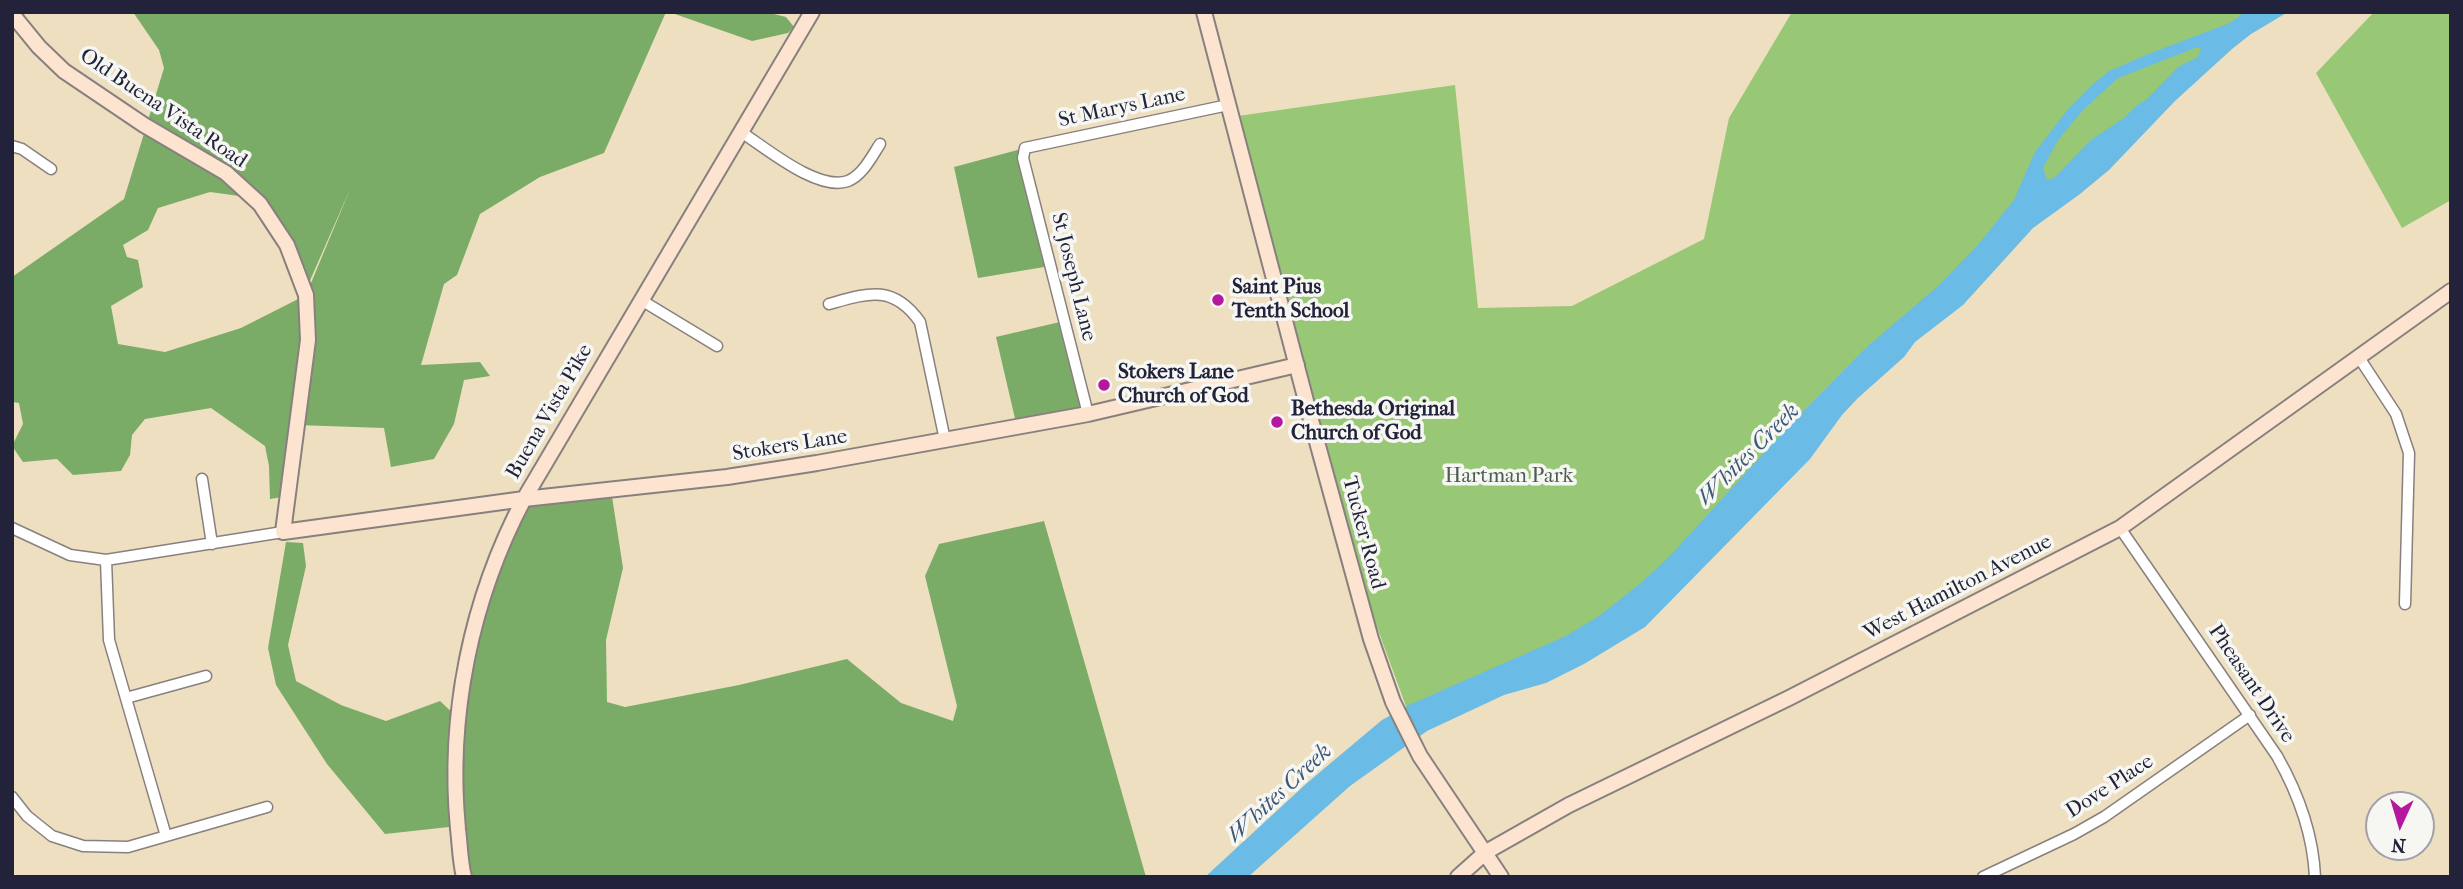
<!DOCTYPE html>
<html>
<head>
<meta charset="utf-8">
<style>
	body { margin:0 }
	#map { position:relative; width:2463px; height:889px; overflow:hidden; background:#eedfc0; font-family:"IM FELL French Canon",serif }
	canvas { display:block }
	.frame { position:absolute; inset:0; border:14px solid #22223b; pointer-events:none }
	.north { position:absolute; left:2365px; top:791px; width:70px; height:70px; box-sizing:border-box; background:#f6f6f2; border:2px solid #a1a1a9; border-radius:50%; rotate:184deg; font-size:19px; font-weight:700; line-height:28px; text-align:center; color:#22223b }
	.north::after { content:''; display:block; margin:auto; width:24px; height:32px; background:#b5179e; clip-path:polygon(50% 0,100% 100%,50% 72%,0 100%) }
</style>
</head>
<body>
<div id="map">
<canvas width="2463" height="889"></canvas>
<div class="frame"></div>
<div class="north">N</div>
</div>
<script>
const c = document.querySelector('canvas').getContext('2d');
c.lineJoin = 'round';
function fillPath(path, color) {
  c.fillStyle = color;
  c.fill(path, 'evenodd');
}
function stroke(path, color, width, dash) {
  c.strokeStyle = color;
  c.lineWidth = width;
  c.lineCap = dash ? 'butt' : 'round';
  c.setLineDash(dash || []);
  c.stroke(path);
}
function write(font, color, halo, rows, align = 'center') {
  c.font = font + ' "IM FELL French Canon",serif';
  c.lineWidth = 7;
  c.setLineDash([]);
  c.textBaseline = 'middle';
  c.strokeStyle = halo;
  c.fillStyle = color;
  for (const [text, x, y, turn = 0] of rows) {
    c.save();
    c.translate(x, y);
    c.rotate((+turn || 0) * Math.PI / 180);
    c.textAlign = isNaN(turn) ? turn : align;
    if (halo) c.strokeText(text, 0, 0);
    c.fillText(text, 0, 0);
    c.restore();
  }
}
const green = new Path2D(`
	M1792 12H2257L1753 493 1583 633 1407 709 1359 578 1238 116 1455 85 1478 308 1572 306 1704 239 1729 118Z
	M2374 12H2451V200L2402 228 2316 73Z`);
const forest = new Path2D(`
	M133 12H666L604 153 540 177 480 214 457 275 444 284 421 365 480 362 490 376 464 380 454 424 434 459 391 467 384 428 297 425 288 496 270 499 269 466 265 446 211 408 145 419 132 435 130 455 121 471 73 475 57 459 23 462 12 446 23 424 19 403 12 402V277L124 199 164 68 159 50ZM351 187 306 295 241 328 165 352 118 344 111 306 143 287 138 260 127 257 123 245 148 230 158 208 210 192 254 198 305 292Z
	M669 12H766L786 17 794 27 788 33 752 41Z
	M1025 148 1050 266 978 278 954 167Z
	M1064 321 1088 414 1017 427 996 337Z
	M611 490 623 568 606 640 607 702 625 707 739 685 847 659 901 703 953 721 957 706 925 576 939 544 1044 521 1146 877H464L458 826 385 834 327 764 276 685 268 648 286 542 303 543 306 566 288 645 296 681 341 705 386 721 440 701 458 718 468 652 524 499Z`);
const water = new Path2D(`
	M2245 12H2288L2251 34 2232 49 2175 101 2109 170 2080 194 2033 228 1963 305 1915 342 1904 357 1858 398 1842 415 1810 459 1645 627 1584 664 1546 683 1504 695 1427 731 1350 786 1248 877H1205L1307 783 1382 720 1409 705 1566 636 1599 616 1641 583 1670 556 1784 431 1867 347 1938 286 1977 246 2014 200 2035 152 2069 108 2092 85 2109 71 2151 53 2230 23ZM2195 48H2201L2198 57 2178 67 2147 99 2136 106 2124 118 2091 140 2054 178 2047 180 2043 168 2058 140 2083 110 2118 78Z`);
const street = new Path2D(`
	M741 132C766 148 818 192 848 181 863 175 872 156 880 144
	M12 146 22 149 51 169
	M641 300 717 346
	M829 304C868 293 893 284 920 322L945 440
	M2360 359 2396 414 2409 453 2405 604
	M1088 414 1023 158 1025 148 1228 105
	M202 479 212 544
	M12 528 70 555 106 560 283 532
	M2120 528 2277 756C2298 793 2313 833 2315 877
	M106 560 109 640 166 836
	M126 698 206 676
	M12 797 27 816 52 836 83 846 128 847 267 807
	M1983 877 2074 834 2104 817 2250 715`);
const secondary = new Path2D(`
	M1204 12 1311 420 1371 639 1393 702 1420 756 1501 877
	M12 14 39 47 64 71 144 125 226 173 260 204 287 245 306 295 308 340 283 532 524 499 727 477 817 463 1088 414 1297 365
	M464 877C460 861 460 845 458 829 447 716 471 599 524 499L812 12
	M1458 877 1486 852 1569 805 1789 698 2120 528 2451 291`);
const markers = [
	[1218,300,7,"#b5179e"],
	[1104,385,7,"#b5179e"],
	[1277,422,7,"#b5179e"]
];
const streetNames = [
	["St Marys Lane",1122,108,-12],
	["Old Buena Vista Road",163,109,34],
	["St Joseph Lane",1073,277,76],
	["Buena Vista Pike",550,412,-60],
	["Stokers Lane",790,446,-9],
	["Tucker Road",1363,533,75],
	["West Hamilton Avenue",1958,588,-27],
	["Pheasant Drive",2251,684,56],
	["Dove Place",2110,787,-33]
];
const poiNames = [
	["Saint Pius",1232,288],
	["Tenth School",1232,312],
	["Stokers Lane",1118,373],
	["Church of God",1118,397],
	["Bethesda Original",1291,410],
	["Church of God",1291,434]
];
const parkNames = [
	["Hartman Park",1509,477]
];
const waterNames = [
	["Whites Creek",1749,455,-45],
	["Whites Creek",1280,794,-43]
];
fillPath(green, '#98c776');
fillPath(forest, '#7aac67');
fillPath(water, '#6abbe6');
stroke(street, '#88807e', 13);
stroke(secondary, '#88807e', 18);
stroke(street, '#fff', 10);
stroke(secondary, '#fde4d1', 14);
for (const [x, y, r, color] of markers) {
  const dot = new Path2D();
  dot.arc(x, y, r, 0, 2 * Math.PI);
  c.fillStyle = color;
  c.fill(dot);
  stroke(dot, '#f6f6f2', 2.5);
}
write('21px', '#22223b', '#f6f6f2', streetNames);
write('bold 21px', '#22223b', '#f6f6f2', poiNames, 'left');
write('21px', '#4b5c50', '#f6f6f2', parkNames);
write('italic 23px', '#3b5877', '#f6f6f2', waterNames);
</script>
</body>
</html>
